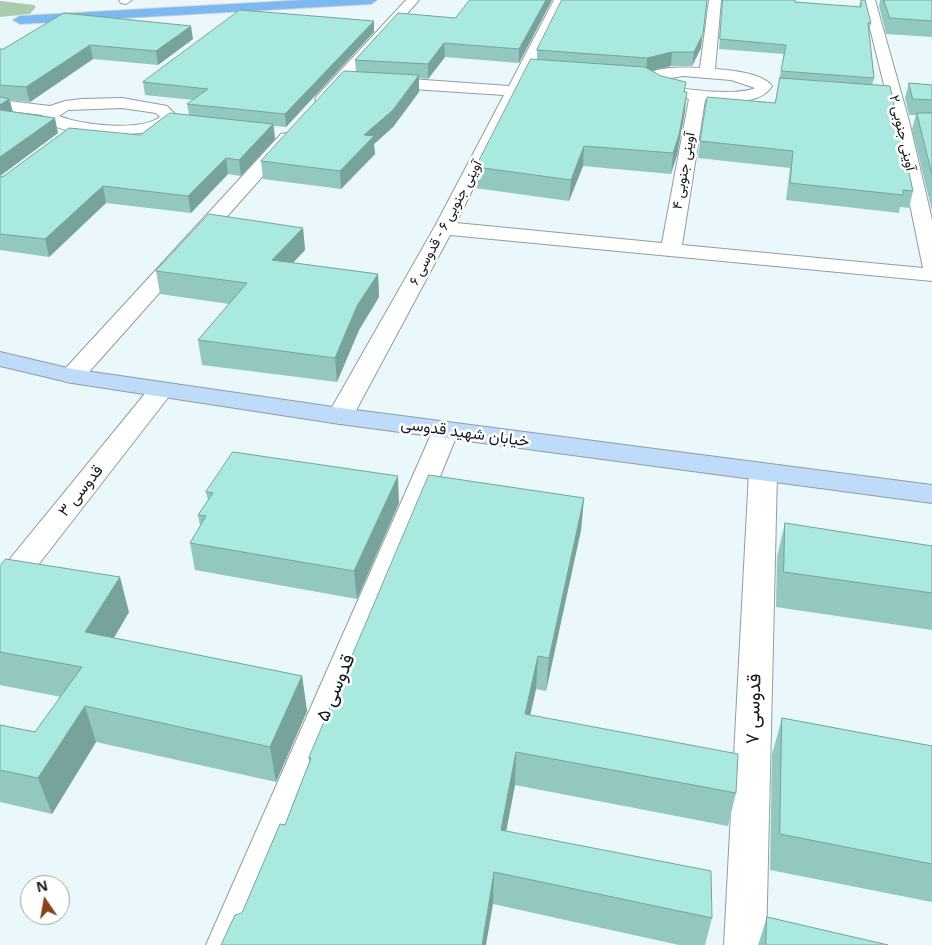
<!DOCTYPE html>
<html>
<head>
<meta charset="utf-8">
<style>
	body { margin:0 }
	#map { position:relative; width:932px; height:945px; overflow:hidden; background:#eaf8fc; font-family:"Noto Sans",sans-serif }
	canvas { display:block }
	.north { position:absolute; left:20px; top:875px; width:50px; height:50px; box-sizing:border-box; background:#fff; border:1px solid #a2a3a4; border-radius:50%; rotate:348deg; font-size:14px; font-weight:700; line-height:20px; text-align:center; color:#161a1c }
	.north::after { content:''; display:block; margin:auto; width:18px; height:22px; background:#88431b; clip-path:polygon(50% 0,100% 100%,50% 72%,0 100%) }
</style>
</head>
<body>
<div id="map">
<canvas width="932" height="945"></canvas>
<div class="north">N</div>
</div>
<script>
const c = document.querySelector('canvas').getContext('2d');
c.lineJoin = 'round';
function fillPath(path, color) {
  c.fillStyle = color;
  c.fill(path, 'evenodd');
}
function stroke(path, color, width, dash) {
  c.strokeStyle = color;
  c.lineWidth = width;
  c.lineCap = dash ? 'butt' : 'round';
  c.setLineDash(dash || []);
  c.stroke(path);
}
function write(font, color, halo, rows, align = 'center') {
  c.font = font + ' "Noto Sans",Vazirmatn,sans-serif';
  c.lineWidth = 5;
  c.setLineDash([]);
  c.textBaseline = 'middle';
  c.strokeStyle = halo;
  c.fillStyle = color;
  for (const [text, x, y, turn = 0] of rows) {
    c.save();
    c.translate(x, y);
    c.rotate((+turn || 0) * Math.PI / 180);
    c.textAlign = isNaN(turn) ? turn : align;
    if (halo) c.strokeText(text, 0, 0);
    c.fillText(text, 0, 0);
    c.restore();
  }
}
const green = new Path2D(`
	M0 1 34 5 36 7 30 14 0 17Z`);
const street = new Path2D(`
	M119 0H132L126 4 121 3Z
	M406 0H419L329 102H317L315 99 317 96Z
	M554 0H566L456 223 662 243 689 99C672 97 651 94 640 79 650 66 685 67 700 68L709 0H721L715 69C730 70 763 73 772 86 760 106 725 101 705 100L682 245 923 268 893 121 863 0H875L909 121 932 220V281L450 235 353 416 349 421 340 424 331 421 327 416 434 228 504 95 382 87 377 85 374 82 377 79 382 77 509 86ZM683 76 731 80 755 88C740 96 672 91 658 80Z
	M122 98 167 106 178 117C175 121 171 125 167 127 145 138 56 138 42 118L43 115 0 110V100L50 106 65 101 82 99ZM122 108 156 113 160 117C140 132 81 125 59 116L68 110Z
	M287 133 293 134 295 138 293 142 81 381 72 383 63 381 60 376 63 371 281 134Z
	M161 383 170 385 173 390 170 395 11 600 0 603V571L152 385Z
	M446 422 455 424 459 430 248 945H206L433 430 437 424Z
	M763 464 773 466 777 472 766 945H724L749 472 753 466Z`);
const secondary = new Path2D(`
	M0 352 72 369 340 408 932 485V503L340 424 72 383 0 366Z`);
const primary = new Path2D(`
	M304 0H377L371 4 20 24 13 20 20 16Z`);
const wall = new Path2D(`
	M552 0 519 63 445 57 428 79 419 78V92L393 127 374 144 375 154 341 189 263 179 261 161 356 72 355 60 455 18Z
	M723 0 795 2 859 7 861 0H865L871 23 869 32 874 78 872 85 913 191 909 208 900 207 899 213 786 200 790 168 698 158 700 141 775 103 784 54 719 49Z
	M880 0H932V37L886 34 879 6Z
	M374 32 286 127 274 126 275 139 241 176 228 174 191 213 106 203 49 257 0 250V177L140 135 189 115 187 104 193 100 145 95 143 82Z
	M193 39 158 65 93 59 30 102 10 100 13 112 58 133 0 176V49Z
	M701 48 692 66H671L652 71 685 92V111L677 155 671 174 583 166 569 201 475 188 476 167 537 60V50Z
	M909 83 932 85V211L912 129 916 115H909L905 98Z
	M303 228 305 250 293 263 378 274 379 297 359 330 337 382 202 365 198 340 229 304 160 294 156 271Z
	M206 492 399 503 357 599 195 570 190 543 200 526 198 515 208 500Z
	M584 498 581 530 546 691 536 689 530 715 736 793 728 826 515 785 506 831 712 918 705 945H679L493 904 242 913 285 825 309 763V758Z
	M785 523 932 546V630L776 607 777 557Z
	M0 566 129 612 114 638 302 676 307 711 276 782 96 742 52 814 0 802V725L35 732 61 697 0 685Z
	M782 718 932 746V902L770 870 772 754Z
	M767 917 888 945H758Z`);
const shadedWall = new Path2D(`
	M546 0H552L519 63V49Z
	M707 0 701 48 692 66 694 52Z
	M374 21V32L286 127 285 114Z
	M191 26 193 39 158 65 156 51Z
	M444 43 445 57 428 79V64Z
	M90 45 93 59 30 102 26 87Z
	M672 52 671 66 646 72 647 58Z
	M419 75V92L393 127 374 144 375 154 341 189 340 171 364 135Z
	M687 92 685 111 677 155 671 174 673 153Z
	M9 99 13 113 0 123V105Z
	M55 118 58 133 0 176V157Z
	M273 124 275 139 241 176 239 160Z
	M584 146 583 166 569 201 571 180Z
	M226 158 228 174 191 213 188 196Z
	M103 186 106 203 49 257 45 239Z
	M303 228 305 250 274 283 272 260Z
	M378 274 379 297 359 330 337 382 335 358 357 306Z
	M398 476 399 503 357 599 354 571Z
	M584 498 581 530 546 691 549 658Z
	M120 577 129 612 96 668 85 632Z
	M538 656 536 689 523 747 525 714Z
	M302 676 307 711 276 782 270 747Z
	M85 706 96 742 52 814 38 778Z
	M516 752 515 785 500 863 501 830Z
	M494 872 493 904 486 945H482Z`);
const building = new Path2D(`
	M470 0H546L519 49 444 43 428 64 355 60 398 13 455 18Z
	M562 0H707L703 34 694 52H672L647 58 537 50Z
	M723 0H795V2L861 7V0H865L871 23H868L874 78 781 71 786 45 720 39Z
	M884 0H932V21L890 18Z
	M240 10 374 21 285 114 187 104 208 89 143 82Z
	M64 13 191 26 156 51 90 45 26 87 0 85V49H3Z
	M531 59 645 67 661 76 686 82 684 92H687L679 135 673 153 584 146 571 180 476 167Z
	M344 71 419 75 393 110 364 135 374 136 340 171 261 161Z
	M780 78 890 86 913 191 903 190V195L790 183 793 151 700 141 707 97 775 103Z
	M909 83 932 85V100L913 99Z
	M0 97 9 99 0 105Z
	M0 110 55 118 0 157Z
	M170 113 273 124 239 160 226 158 188 196 103 186 45 239 0 234V177L4 176 69 128 140 135Z
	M917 113H932V174Z
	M209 214 303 228 272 260 378 274 357 306 335 358 198 340 247 283 156 271Z
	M233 452 398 476 354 571 190 543 206 516 198 515 213 493 206 492Z
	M429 475 584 498 549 658 538 656 525 714 738 754 736 793 516 752 501 830 711 871 712 918 494 872 482 945H221L235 915 242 913 280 824 285 825 311 758H309Z
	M785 523 932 546V593L784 572Z
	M6 559 120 577 85 632 302 676 270 747 85 706 38 778 0 770V725L35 732 82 667 0 652V566Z
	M782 718 932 746V864L780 834Z
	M767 917 888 945H766Z`);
const farStreetnames = [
	["آوینی جنوبی ۲",902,133,77],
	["آوینی جنوبی ۴",684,171,-80],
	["آوینی جنوبی ۶ - قدوسی ۶",446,223,-62]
];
const streetNames = [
	["خیابان شهید قدوسی",465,433,8],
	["قدوسی ۳",81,491,-51]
];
const nearStreetnames = [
	["قدوسی ۵",336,688,-67],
	["قدوسی ۷",754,709,-88]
];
fillPath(green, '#aacbb0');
stroke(street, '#919da1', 2);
stroke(secondary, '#919da1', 2);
stroke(primary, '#d5d6d6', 2);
fillPath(street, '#fff');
fillPath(secondary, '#bedcf9');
fillPath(primary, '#7cb9f2');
fillPath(wall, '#92c8c0');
fillPath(shadedWall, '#77a39c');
fillPath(building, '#aae9df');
stroke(building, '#77a39c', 1);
write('14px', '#161a1c', '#fff', farStreetnames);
write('16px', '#161a1c', '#fff', streetNames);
write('19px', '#161a1c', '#fff', nearStreetnames);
</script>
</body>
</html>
